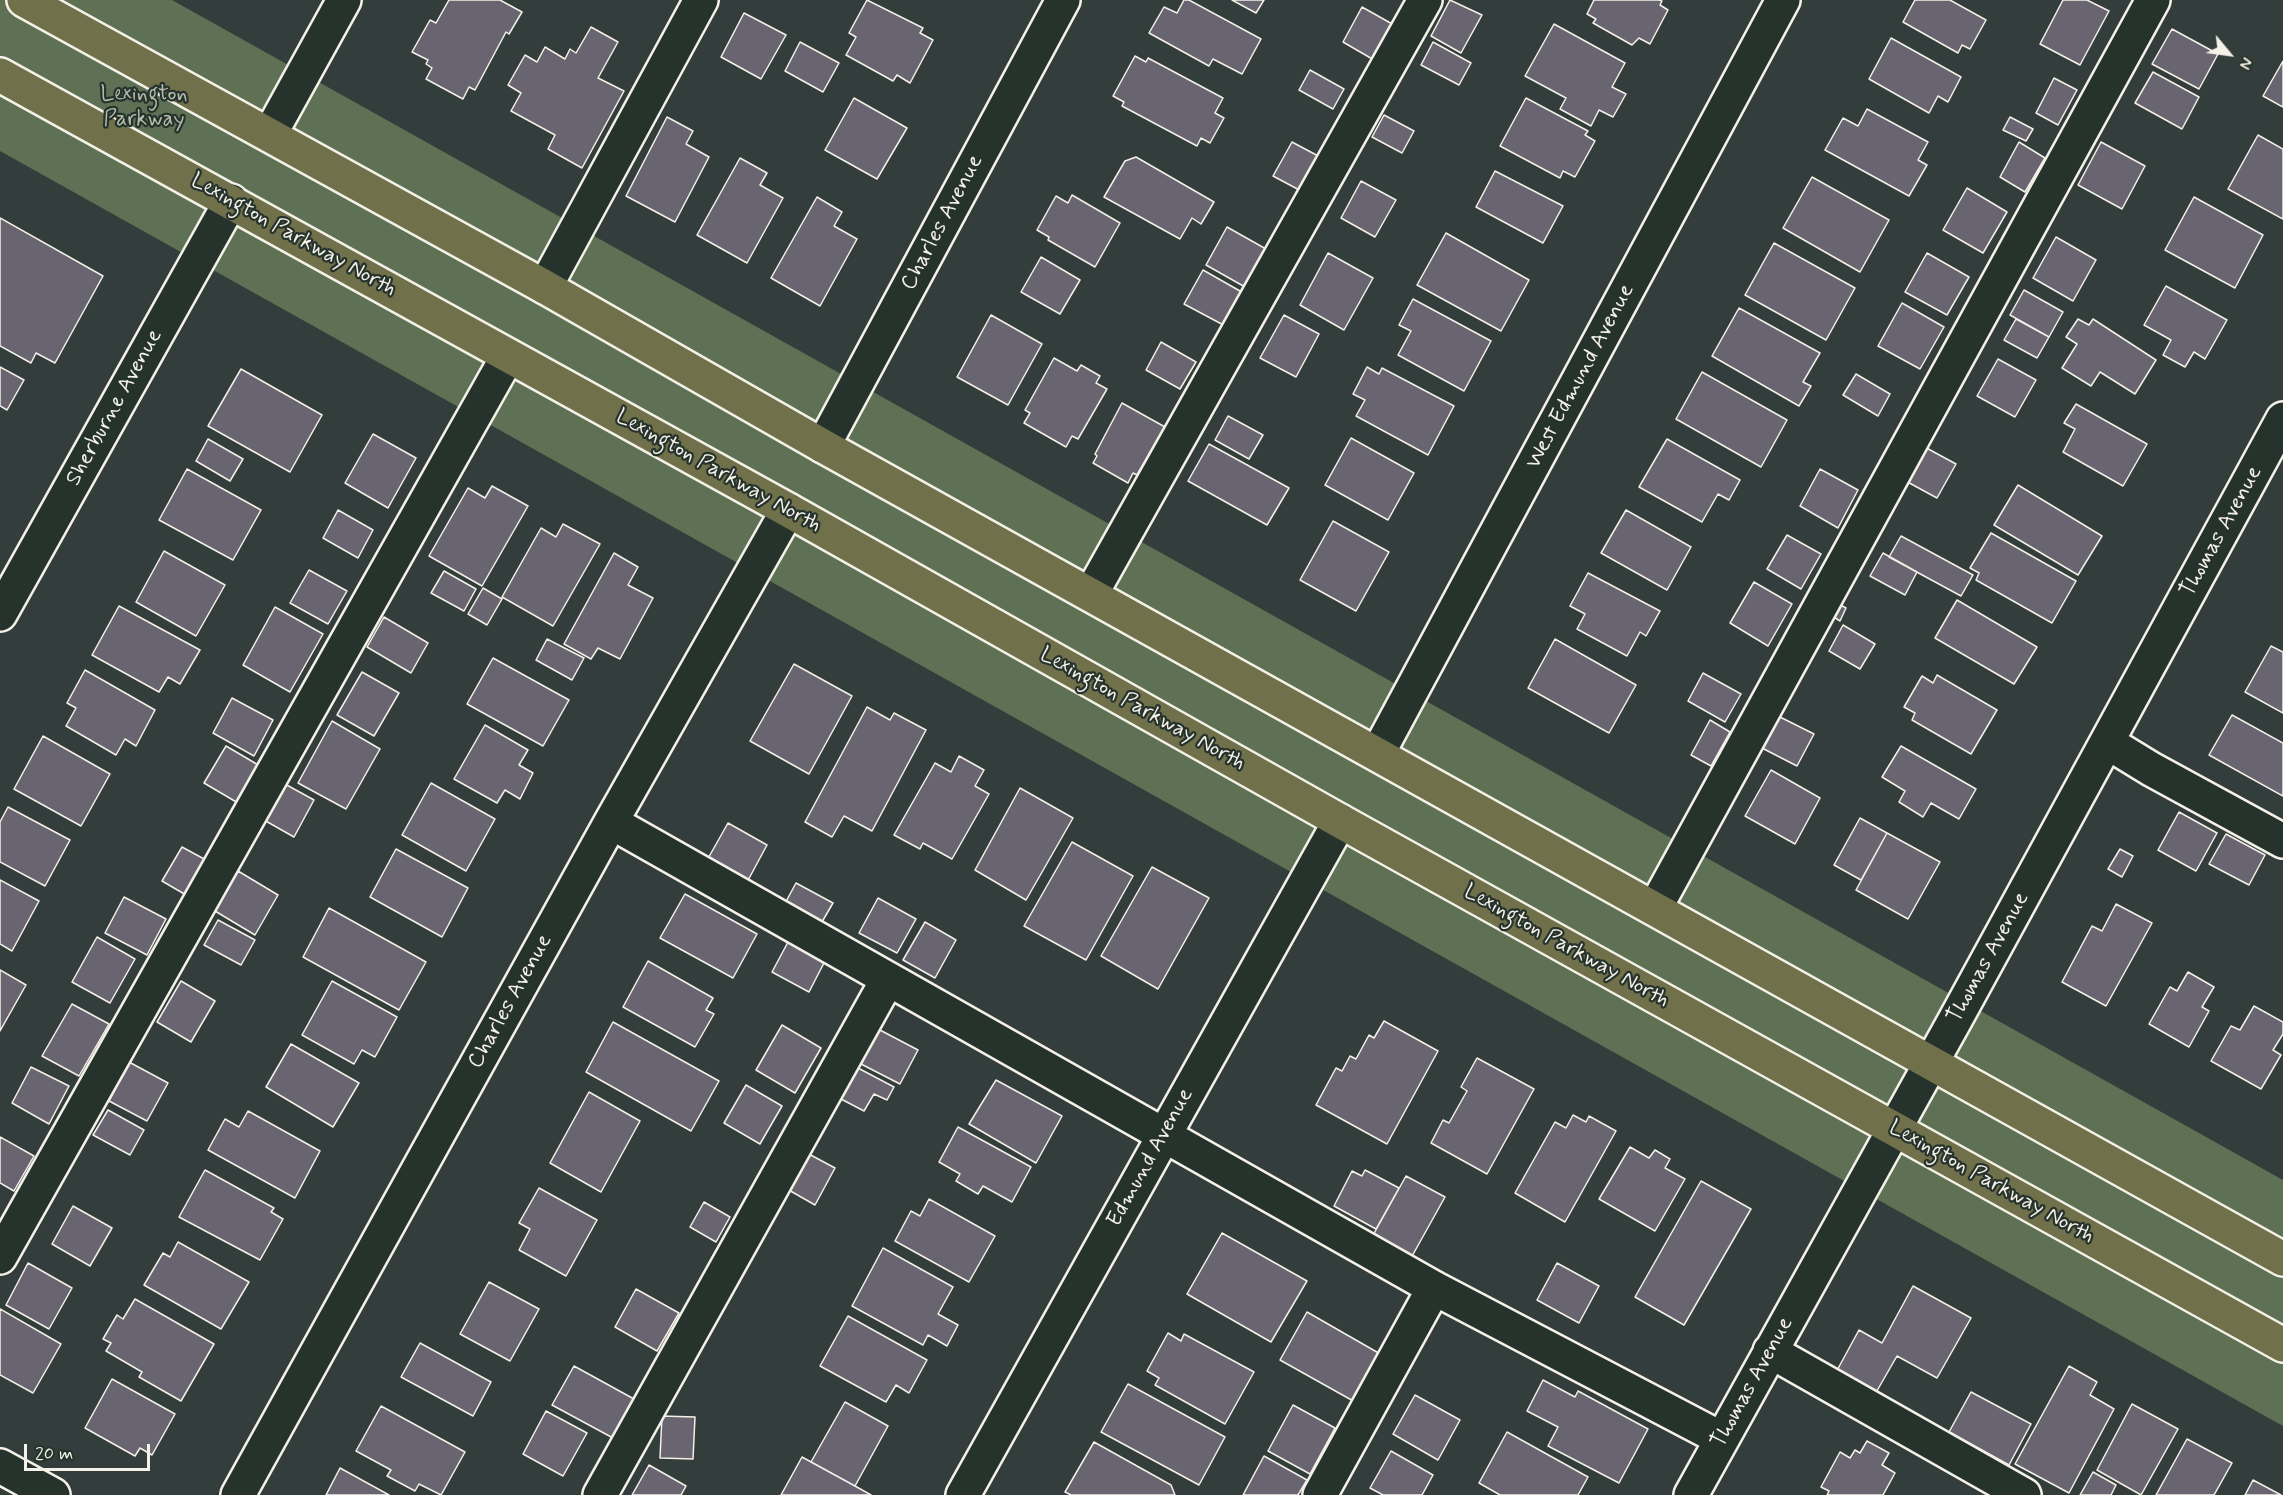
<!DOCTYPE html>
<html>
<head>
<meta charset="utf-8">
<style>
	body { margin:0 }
	#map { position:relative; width:2283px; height:1495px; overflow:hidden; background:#333d3b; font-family:Mynerve,sans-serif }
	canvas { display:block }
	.north { position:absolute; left:2199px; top:24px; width:60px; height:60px; -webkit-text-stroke:4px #26332d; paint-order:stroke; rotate:119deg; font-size:16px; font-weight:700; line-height:24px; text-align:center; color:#f4f1e8 }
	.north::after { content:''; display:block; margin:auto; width:21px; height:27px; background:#f4f1e8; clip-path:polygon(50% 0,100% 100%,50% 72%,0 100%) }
	.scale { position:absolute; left:24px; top:1444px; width:126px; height:27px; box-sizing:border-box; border:3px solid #f4f1e8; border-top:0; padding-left:8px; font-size:18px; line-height:21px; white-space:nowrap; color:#f4f1e8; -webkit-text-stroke:4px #26332d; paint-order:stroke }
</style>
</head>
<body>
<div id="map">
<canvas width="2283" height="1495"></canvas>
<div class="north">N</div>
<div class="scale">20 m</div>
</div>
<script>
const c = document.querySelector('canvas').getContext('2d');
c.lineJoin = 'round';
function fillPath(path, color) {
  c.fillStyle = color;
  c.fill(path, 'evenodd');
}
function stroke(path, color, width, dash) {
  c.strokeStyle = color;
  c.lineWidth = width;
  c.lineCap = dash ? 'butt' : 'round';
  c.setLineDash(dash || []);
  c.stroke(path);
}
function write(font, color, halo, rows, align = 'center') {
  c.font = font + ' Mynerve,sans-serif';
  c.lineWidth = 4.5;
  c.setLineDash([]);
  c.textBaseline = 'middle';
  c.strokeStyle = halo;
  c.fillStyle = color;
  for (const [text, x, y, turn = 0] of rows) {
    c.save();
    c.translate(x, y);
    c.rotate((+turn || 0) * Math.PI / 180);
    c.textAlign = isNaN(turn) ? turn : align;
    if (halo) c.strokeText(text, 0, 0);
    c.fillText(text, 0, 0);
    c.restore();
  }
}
const green = new Path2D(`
	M0 0H172L2283 1180V1426L0 151Z`);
const building = new Path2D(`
	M449 0H500L522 12 509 34 506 32 475 90 469 87 463 99 426 79 432 68 426 64 428 60 412 52 430 20 436 23Z
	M867 0 923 28 920 33 933 40 910 83 897 75 893 81 846 55 856 37 849 33Z
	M1184 0H1189L1261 39 1242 74 1213 59 1209 66 1149 33 1164 7 1177 13Z
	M1232 0H1264L1256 13Z
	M1450 0 1482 15 1461 53 1431 36Z
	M1594 0H1659L1662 1 1660 5 1668 10 1650 44 1639 38 1632 45 1593 23 1596 19 1587 14Z
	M1915 0H1950L1986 20 1970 49 1962 45 1958 53 1903 22Z
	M2063 0H2087L2109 11 2080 65 2040 44Z
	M1362 7 1394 25 1374 60 1343 42Z
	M744 13 786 35 761 79 721 57Z
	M1554 24 1625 63 1612 87 1626 94 1613 117 1599 110 1591 126 1560 109 1566 98 1525 76Z
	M591 27 618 42 598 78 624 91 582 168 548 149 555 135 511 111 521 93 508 85 525 55 537 62 545 47 565 59 570 49 576 53Z
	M2172 29 2218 54 2199 89 2152 64Z
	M1891 38 1961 77 1948 102 1938 96 1929 113 1869 79Z
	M800 42 839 63 823 92 785 71Z
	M1433 42 1471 63 1459 85 1421 65Z
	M1135 56 1146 62 1148 58 1223 98 1215 113 1224 118 1210 143 1201 138 1197 146 1122 106 1124 102 1113 96Z
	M2283 61V107L2263 96Z
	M1310 70 1344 89 1333 109 1299 90Z
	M2153 72 2199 97 2182 129 2135 103Z
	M2054 78 2077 90 2058 125 2036 113Z
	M854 98 907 128 877 179 825 150Z
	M1526 98 1588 131 1585 135 1595 141 1575 177 1563 171 1560 178 1500 146Z
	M1867 109 1928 142 1918 160 1927 165 1909 196 1825 150 1843 118 1858 126Z
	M1384 115 1414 131 1402 153 1372 137Z
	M667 117 693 131 686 144 709 157 675 222 626 196Z
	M2010 117 2033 129 2026 141 2003 130Z
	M2258 135 2283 149V219L2228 189Z
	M1292 142 1322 158 1303 192 1273 176Z
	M2019 142 2045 158 2025 192 2000 177Z
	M2101 142 2145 166 2122 209 2078 185Z
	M1136 157 1214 202 1201 224 1192 218 1180 239 1104 197 1125 161Z
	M740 158 767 173 760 185 783 198 747 263 697 235Z
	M1495 171 1563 206 1543 243 1476 207Z
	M1812 177 1889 220 1860 272 1783 228Z
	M1361 181 1396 200 1375 237 1341 218Z
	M1967 188 2007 212 1983 253 1943 230Z
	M1072 195 1120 223 1095 267 1048 240 1049 237 1037 230 1056 196 1068 203Z
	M817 197 842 212 834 226 857 239 820 306 771 278Z
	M2194 197 2263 235 2235 288 2165 250Z
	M0 218 103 276 55 363 36 353 31 363 0 346Z
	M1227 227 1266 249 1245 287 1206 265Z
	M1446 233 1529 280 1501 331 1417 285Z
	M2056 237 2096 260 2073 301 2033 278Z
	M1774 243 1855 288 1826 340 1745 295Z
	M1328 253 1373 278 1344 330 1300 305Z
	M1927 253 1969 277 1947 315 1905 292Z
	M1041 257 1080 280 1060 314 1021 292Z
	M1203 270 1247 295 1229 328 1184 304Z
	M2166 286 2227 320 2205 359 2194 352 2185 367 2163 355 2171 340 2144 325Z
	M2024 290 2063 312 2049 337 2010 315Z
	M1413 299 1491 341 1464 391 1398 355 1411 331 1399 325Z
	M1902 303 1944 327 1920 369 1878 346Z
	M1739 308 1820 353 1803 382 1811 386 1799 406 1712 356Z
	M991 315 1042 344 1008 405 957 377Z
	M1284 315 1319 334 1296 377 1260 358Z
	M2016 319 2049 337 2037 358 2004 340Z
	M2078 319 2089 325 2093 319 2156 360 2135 394 2100 372 2091 386 2062 368 2077 344 2066 337Z
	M1161 342 1196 362 1180 389 1146 370Z
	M1054 358 1077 371 1081 365 1100 376 1096 383 1107 389 1078 439 1072 436 1066 447 1024 423 1030 413 1025 410Z
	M1998 359 2036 380 2015 417 1977 396Z
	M0 367 24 380 7 410 0 406Z
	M1367 367 1379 374 1382 368 1454 406 1428 455 1356 416 1365 400 1353 394Z
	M241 369 322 415 290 472 208 426Z
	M1702 372 1787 420 1761 467 1676 419Z
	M1856 374 1890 394 1878 416 1843 395Z
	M1122 403 1165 427 1137 475 1133 473 1128 483 1093 463 1097 456 1095 454Z
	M2076 404 2147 444 2123 486 2063 452 2075 429 2064 423Z
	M1228 416 1263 435 1249 459 1215 440Z
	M373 434 416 458 388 508 345 483Z
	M1351 438 1414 473 1388 520 1325 485Z
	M208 439 243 459 230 481 196 461Z
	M1667 439 1740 480 1729 500 1718 494 1702 522 1639 487Z
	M1209 444 1289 488 1267 525 1188 481Z
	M1921 445 1956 464 1937 498 1902 479Z
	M187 469 261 510 233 560 159 520Z
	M1820 469 1858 490 1838 528 1800 506Z
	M2018 485 2102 536 2078 575 1994 525Z
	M492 486 528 506 482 586 429 556 468 488 485 498Z
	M338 510 373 530 358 558 323 538Z
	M1626 510 1691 547 1667 590 1601 553Z
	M1333 521 1389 552 1356 611 1300 580Z
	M563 524 600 544 553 626 502 597 541 528 556 537Z
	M1991 533 2076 581 2052 623 1976 580 1979 573 1970 568Z
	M1787 535 1821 554 1801 589 1767 569Z
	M1901 536 1973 575 1961 596 1889 557Z
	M164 551 225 585 196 636 136 602Z
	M614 553 638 567 628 585 653 598 620 659 598 648 591 659 564 644Z
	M1883 553 1917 572 1905 595 1870 576Z
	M309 570 347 591 328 624 290 603Z
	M444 571 476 589 464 611 431 593Z
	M1588 573 1660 611 1646 636 1640 632 1627 656 1577 629 1585 614 1570 606Z
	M1754 582 1792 604 1768 646 1730 623Z
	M483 588 502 599 487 625 468 614Z
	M1957 600 2037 647 2014 684 1935 638Z
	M1835 602 1846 608 1840 621 1829 614Z
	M119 606 200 650 180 684 168 677 159 692 92 655Z
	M275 607 323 634 290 692 243 665Z
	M384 617 428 643 411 673 367 647Z
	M1843 625 1875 644 1860 669 1829 651Z
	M547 639 584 658 572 680 536 660Z
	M1555 639 1636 685 1609 733 1528 688Z
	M2271 646 2283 652V713L2245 692Z
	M493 658 569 700 543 746 467 704Z
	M794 664 852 696 809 774 750 741Z
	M85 670 155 710 136 746 125 739 116 755 66 726 76 708 67 703Z
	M362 672 399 693 374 736 337 715Z
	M1703 673 1741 694 1725 722 1688 701Z
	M1937 675 1997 710 1971 754 1912 720 1915 713 1904 707 1922 676 1933 683Z
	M232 698 273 720 254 756 213 733Z
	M867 707 890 720 894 713 926 730 872 831 844 816 832 837 805 822Z
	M2232 715 2283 743V796L2209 755Z
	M1778 716 1814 734 1797 766 1762 748Z
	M1710 720 1730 732 1711 766 1691 755Z
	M332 721 380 749 346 809 298 783Z
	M485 725 528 750 519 765 533 773 520 799 505 790 497 803 454 779Z
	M43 736 110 774 81 826 14 789Z
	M226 746 260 766 238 803 204 783Z
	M1901 746 1976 789 1959 819 1931 803 1923 817 1899 802 1905 791 1882 777Z
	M959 756 984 770 975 786 989 794 952 859 923 843 920 849 894 835 935 763 951 772Z
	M1771 770 1820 798 1795 844 1745 816Z
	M431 783 495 819 466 871 402 835Z
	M285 784 314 800 294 837 264 820Z
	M1020 788 1073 818 1026 900 975 870Z
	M8 807 70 840 45 886 0 862V822Z
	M2179 812 2217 833 2196 871 2158 850Z
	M1860 818 1887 833 1861 880 1834 865Z
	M728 823 767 845 746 884 706 862Z
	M1887 833 1940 862 1908 919 1856 890Z
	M2226 834 2265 855 2249 885 2209 864Z
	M1072 842 1133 876 1086 960 1024 926Z
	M182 847 206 860 186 895 162 881Z
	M396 849 468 888 442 937 370 897Z
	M2120 849 2133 856 2122 877 2108 869Z
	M1152 867 1209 898 1158 989 1101 956Z
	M238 871 278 895 255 935 215 911Z
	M0 880 39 901 12 951 0 944Z
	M796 883 833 903 819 927 783 907Z
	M685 894 757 934 733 978 660 938Z
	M124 897 166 919 147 955 105 933Z
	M878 898 916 919 897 953 859 933Z
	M2116 904 2152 923 2106 1006 2062 982 2092 926 2102 931Z
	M329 908 426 962 399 1010 303 957Z
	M218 920 255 940 241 965 204 945Z
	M925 922 956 940 935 978 903 960Z
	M97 937 135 959 110 1003 72 982Z
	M788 942 825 961 809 992 772 972Z
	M648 961 713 998 706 1010 714 1014 695 1047 623 1007Z
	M0 970 26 985 0 1031Z
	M2188 972 2214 987 2202 1007 2209 1011 2189 1047 2149 1024 2170 987 2177 991Z
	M181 981 215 1001 191 1042 157 1022Z
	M332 981 397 1017 375 1057 362 1050 354 1064 302 1035Z
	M72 1004 109 1024 79 1076 42 1056Z
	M2254 1006 2283 1022V1034L2273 1050 2281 1055 2261 1089 2211 1061 2231 1026 2240 1030Z
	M1384 1021 1438 1051 1387 1144 1316 1105 1336 1068 1342 1071 1350 1056 1356 1059 1369 1035 1374 1038Z
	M613 1022 719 1081 691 1131 586 1072Z
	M782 1025 821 1048 795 1093 756 1070Z
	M878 1029 918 1050 900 1084 861 1064Z
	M291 1044 359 1083 333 1127 266 1087Z
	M1477 1058 1534 1089 1487 1174 1431 1143 1443 1120 1449 1123 1467 1091 1461 1087Z
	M129 1062 168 1083 147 1121 109 1101Z
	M31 1067 69 1086 49 1124 12 1103Z
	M858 1068 894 1087 887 1100 874 1094 864 1111 841 1099Z
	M996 1080 1062 1116 1036 1163 969 1124Z
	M746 1085 782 1106 760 1144 724 1123Z
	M589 1092 640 1121 601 1192 550 1163Z
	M108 1110 144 1130 130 1155 93 1135Z
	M248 1111 320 1151 295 1198 208 1150 225 1119 239 1127Z
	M1573 1115 1586 1122 1589 1116 1616 1131 1565 1222 1515 1193 1555 1122 1566 1128Z
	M958 1127 1031 1167 1012 1202 983 1186 978 1194 956 1181 960 1174 939 1162Z
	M0 1137 34 1156 14 1191 0 1183Z
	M1630 1147 1649 1158 1655 1150 1670 1159 1665 1168 1685 1179 1655 1231 1599 1199Z
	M807 1153 835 1168 815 1205 787 1189Z
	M205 1170 274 1208 271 1212 283 1219 260 1260 179 1217Z
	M1365 1170 1399 1188 1376 1229 1334 1206 1352 1171 1362 1176Z
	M1406 1176 1445 1197 1411 1258 1372 1237Z
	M1701 1181 1751 1209 1684 1325 1635 1297Z
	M539 1188 597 1220 566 1276 519 1250 530 1229 519 1223Z
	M929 1199 995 1236 969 1282 895 1241 911 1211 920 1216Z
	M704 1202 730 1217 716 1242 690 1227Z
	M73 1206 112 1228 90 1266 52 1244Z
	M1222 1233 1307 1281 1271 1342 1187 1294Z
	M178 1242 249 1282 221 1329 144 1285 163 1253 170 1257Z
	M883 1248 953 1287 938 1314 958 1325 947 1346 928 1335 923 1345 852 1306Z
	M28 1263 72 1288 49 1329 6 1305Z
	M1557 1263 1599 1286 1579 1323 1537 1300Z
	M489 1282 539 1309 510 1361 460 1334Z
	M1913 1286 1971 1318 1937 1378 1897 1356 1874 1396 1835 1374 1859 1330 1882 1343Z
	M636 1289 679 1313 657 1351 615 1327Z
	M135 1299 214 1344 181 1401 139 1377 142 1372 106 1351 111 1343 103 1339 117 1315 123 1319Z
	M0 1309 61 1344 33 1393 0 1375Z
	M1307 1312 1382 1355 1355 1402 1280 1360Z
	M848 1316 927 1360 909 1393 896 1385 886 1402 820 1366Z
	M1168 1333 1181 1341 1184 1334 1254 1372 1225 1424 1155 1385 1159 1378 1147 1371Z
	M420 1343 491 1382 473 1416 401 1377Z
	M574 1366 634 1399 613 1438 552 1405Z
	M2069 1366 2097 1382 2090 1395 2114 1409 2069 1493 2015 1464Z
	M112 1379 175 1414 152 1455 140 1448 135 1456 85 1428Z
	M1543 1380 1575 1397 1578 1391 1648 1429 1619 1483 1548 1446 1558 1427 1527 1411Z
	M1128 1384 1225 1437 1199 1485 1101 1432Z
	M1971 1392 2031 1424 2009 1465 1949 1432Z
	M1415 1395 1460 1420 1438 1460 1393 1434Z
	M845 1402 888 1426 855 1486 811 1462Z
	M2132 1404 2178 1429 2141 1495 2097 1470Z
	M1293 1405 1335 1428 1310 1474 1268 1451Z
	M381 1406 465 1452 441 1495 419 1484 415 1491 387 1476 391 1470 356 1451Z
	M546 1411 587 1433 563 1476 523 1454Z
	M662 1416 695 1417 693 1459 660 1458Z
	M1507 1432 1588 1477 1578 1495H1500L1479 1483Z
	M2187 1439 2232 1463 2214 1495H2156Z
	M1867 1441 1889 1453 1882 1465 1895 1473 1883 1495H1827L1829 1491 1821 1487 1840 1452 1850 1458 1855 1450 1860 1453Z
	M1094 1442 1171 1485 1175 1495H1071L1065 1492Z
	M1391 1451 1433 1475 1422 1495H1383L1370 1488Z
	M1264 1456 1307 1480 1298 1495H1243Z
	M802 1457 855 1486 871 1495H781Z
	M649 1465 686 1486 681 1495H632Z
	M340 1468 389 1495H326Z
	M2093 1472 2116 1485 2111 1495H2080Z
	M2253 1480 2281 1495H2245Z`);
const minor = new Path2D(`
	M270 134 344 0
	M545 287 701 0
	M823 446 1063 0
	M1091 594 1425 0
	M0 614 231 201
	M2107 742 2151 769 2283 841
	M1378 753 1783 0
	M611 822 1434 1288 1722 1439
	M1655 908 2153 0
	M0 1257 508 356
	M1770 1351 2024 1495
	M0 1466 53 1495
	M238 1495 611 822 788 510
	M600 1495 888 979
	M963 1495 1340 821
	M1320 1495 1434 1288
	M1691 1495 1955 1020 2283 419`);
const major = new Path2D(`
	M24 0 545 287 823 446 2283 1259
	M0 75 788 510 1340 821 2283 1345`);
const parkNames = [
	["Lexington",144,95],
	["Parkway",144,120]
];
const streetNames = [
	["Charles Avenue",943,223,-62],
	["Lexington Parkway North",293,236,29],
	["West Edmund Avenue",1581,377,-62],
	["Sherburne Avenue",115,408,-61],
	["Lexington Parkway North",718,472,29],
	["Thomas Avenue",2222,532,-61],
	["Lexington Parkway North",1142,710,29],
	["Lexington Parkway North",1566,947,29],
	["Thomas Avenue",1989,958,-61],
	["Charles Avenue",511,1002,-61],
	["Edmund Avenue",1151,1158,-61],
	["Lexington Parkway North",1991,1183,29],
	["Thomas Avenue",1753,1383,-61]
];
fillPath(green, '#5e7154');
fillPath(building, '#686571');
stroke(building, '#f4f1e8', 1.5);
stroke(minor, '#f4f1e8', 38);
stroke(major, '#f4f1e8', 38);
stroke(minor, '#26332d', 33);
stroke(major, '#70704a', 33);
write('22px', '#b8bead', '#26332d', parkNames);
write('22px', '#f4f1e8', '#26332d', streetNames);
</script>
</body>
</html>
